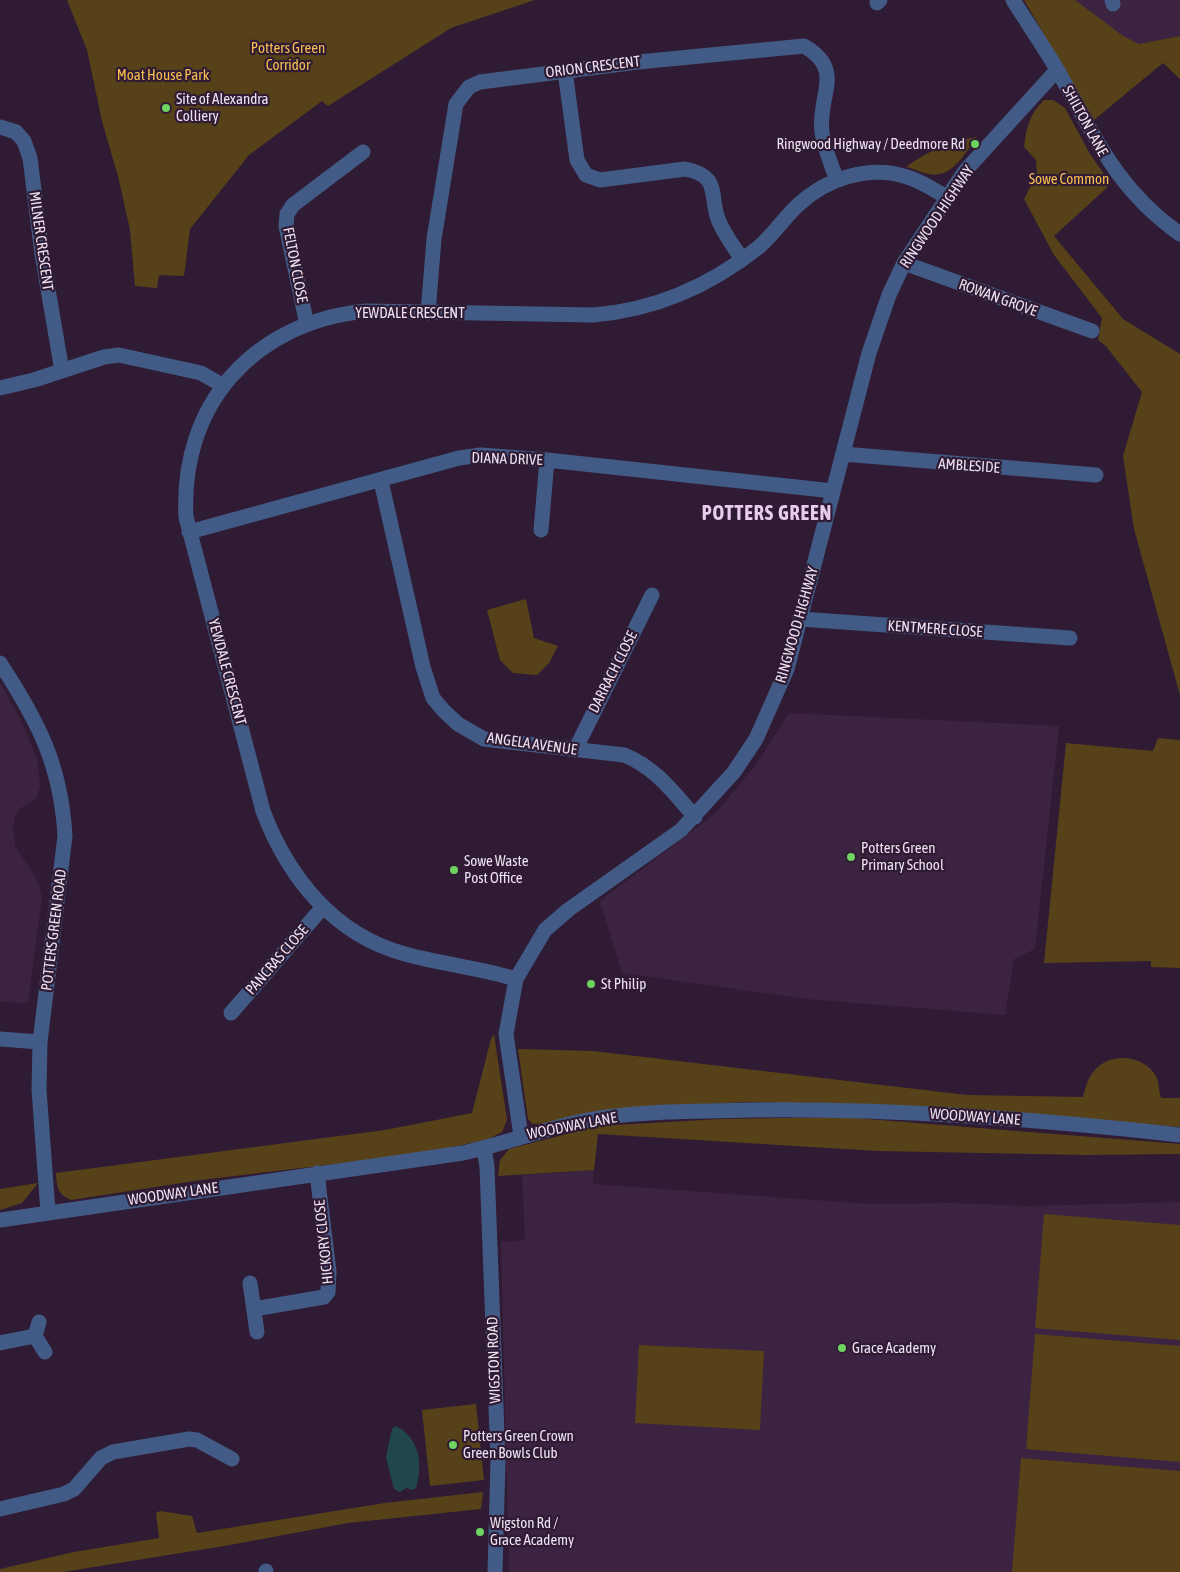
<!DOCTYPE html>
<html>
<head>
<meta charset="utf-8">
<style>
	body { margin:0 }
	canvas { display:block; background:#2f1b33 }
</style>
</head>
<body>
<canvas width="1180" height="1572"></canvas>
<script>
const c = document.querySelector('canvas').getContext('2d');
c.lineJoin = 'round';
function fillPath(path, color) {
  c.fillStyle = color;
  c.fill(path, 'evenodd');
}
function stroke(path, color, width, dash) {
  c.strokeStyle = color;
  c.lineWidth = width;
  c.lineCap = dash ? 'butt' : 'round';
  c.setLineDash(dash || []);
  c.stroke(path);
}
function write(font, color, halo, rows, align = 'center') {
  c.font = font + ' "Asap Condensed",sans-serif';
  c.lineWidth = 4.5;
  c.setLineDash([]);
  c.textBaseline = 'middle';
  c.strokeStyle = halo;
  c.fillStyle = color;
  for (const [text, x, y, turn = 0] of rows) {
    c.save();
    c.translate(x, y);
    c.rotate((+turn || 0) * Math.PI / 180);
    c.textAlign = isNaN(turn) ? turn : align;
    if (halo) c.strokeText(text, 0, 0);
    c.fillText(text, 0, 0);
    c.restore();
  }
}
const built = new Path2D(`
	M1075 0H1180V36L1139 44 1123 37Z
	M0 682 22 723 37 758 39 774 40 787 36 798 21 808 15 817 13 827 15 846 36 878 42 897 28 1003 0 1002Z
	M789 713 1059 726 1035 949 1014 959 1005 1015 806 999 622 973 600 901 716 813 757 763Z
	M594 1170 593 1184 869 1204 951 1203 1027 1206 1180 1202V1572H509L501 1242 525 1240 522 1175Z`);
const green = new Path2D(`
	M67 0H535L451 28 328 106 322 101 249 155 190 229 184 276 159 275 157 288 135 286 130 230 119 180 102 121 87 50Z
	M1024 0H1075L1123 36 1139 44 1180 36V79L1163 63 1094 120Z
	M1044 100H1053L1065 108 1090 154 1111 184 1054 236 1123 319 1180 354V695L1134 529 1123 456 1142 392 1105 345 1098 340 1102 318 1054 255 1024 199 1037 174 1036 160 1024 147C1026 128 1030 113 1044 100Z
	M977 137C965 153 952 179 929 174 921 173 914 168 906 167 928 151 950 141 977 137Z
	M526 599 534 638 558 646 549 663 537 675 513 673 500 660 487 610Z
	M1158 738 1180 740V968L1151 967V961L1044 963 1066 743 1153 751Z
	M494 1034 507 1120 502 1132 488 1139 427 1153 201 1180 71 1200C57 1194 57 1187 56 1173L385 1130 472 1113 491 1039Z
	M518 1049 593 1051 967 1095 1083 1097C1085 1090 1087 1081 1091 1075 1106 1051 1144 1053 1157 1078 1159 1084 1159 1092 1161 1098H1180V1127L893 1106 747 1102 649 1107 550 1123 533 1124 528 1119Z
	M842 1117 1180 1144V1154L1086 1155 878 1151 598 1134 594 1170 498 1176 500 1160 509 1149 597 1126 721 1119Z
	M38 1183 22 1203 0 1210V1189Z
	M1044 1214 1180 1225V1340L1035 1328Z
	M1035 1334 1180 1346V1462L1026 1449Z
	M639 1345 764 1351 760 1430 635 1423Z
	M476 1404 484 1480 430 1486 422 1410Z
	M1021 1458 1180 1471V1572H1012Z
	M483 1492 481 1509 348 1523 230 1545 63 1572H0V1569L74 1552 159 1538 156 1513 160 1511 192 1516 197 1533 385 1503Z`);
const water = new Path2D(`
	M396 1426C420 1438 423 1465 416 1488L412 1490 406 1488 400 1492 394 1489 386 1457 392 1429Z`);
const minor = new Path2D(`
	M1013 0C1028 24 1044 47 1058 71 1094 135 1116 189 1180 234
	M1112 0 1113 4
	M877 3 880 0
	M565 71 577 160 586 175 600 180 685 169C721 176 709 194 718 219 723 233 734 247 742 259
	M0 127 16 132 24 141 30 158 42 254 62 371
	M904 263 1092 331
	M428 313 434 239 456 104 469 87 480 82 638 62 804 46C846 70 817 96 822 132 824 148 831 164 837 180
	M307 325 286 226 287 214 293 205 363 152
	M0 388 34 380 104 357 119 355 201 373 222 385
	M843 454 1096 475
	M381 481 423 667 433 698 444 711 458 724 484 739 624 755C655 767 674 793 695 817
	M541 530 547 460
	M189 532 459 458 481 455 547 460 833 491
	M800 619 1070 638
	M0 663C38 721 61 765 65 836L40 1042 39 1090 48 1212
	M575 750 652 595
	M516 979C480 968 441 964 405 954 334 935 288 877 263 811L186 517C180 404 254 322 366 311L593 315C656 310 710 286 759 247 774 234 784 218 798 205 826 179 869 164 907 177 921 181 934 190 947 197
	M231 1013 323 907
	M0 1039 40 1042
	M521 1136 506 1034 516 979 545 930 568 910 681 830 734 772 756 739 787 669 869 353 889 295 904 263 965 171 1057 70
	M484 1148 487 1167 498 1461 495 1572
	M0 1220 463 1153C511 1142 557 1124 606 1117 653 1111 702 1111 750 1110 893 1108 1037 1119 1180 1135
	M250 1283 257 1332
	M254 1309 324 1297 328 1292 329 1272 317 1173
	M39 1322 35 1336 45 1352
	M0 1343 35 1336
	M0 1509 64 1494 74 1489 101 1458 113 1452 189 1439 197 1440 232 1459
	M266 1572V1571`);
const markers = [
	[166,108,5,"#6fd360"],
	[975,144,5,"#6fd360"],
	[851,857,5,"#6fd360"],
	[454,870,5,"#6fd360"],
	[591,984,5,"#6fd360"],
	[842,1348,5,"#6fd360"],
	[453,1445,5,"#6fd360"],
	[480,1532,5,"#6fd360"]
];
const parkNames = [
	["Potters Green",288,48],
	["Corridor",288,65],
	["Moat House Park",163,75],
	["Sowe Common",1069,179]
];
const streetNames = [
	["ORION CRESCENT",593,67,-7],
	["SHILTON LANE",1085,121,61],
	["RINGWOOD HIGHWAY",937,217,-56],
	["MILNER CRESCENT",41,241,82],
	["FELTON CLOSE",295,265,79],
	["ROWAN GROVE",998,298,20],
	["YEWDALE CRESCENT",410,313],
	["DIANA DRIVE",507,459,2],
	["AMBLESIDE",969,466,4],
	["RINGWOOD HIGHWAY",797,625,-74],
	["KENTMERE CLOSE",935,629,4],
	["YEWDALE CRESCENT",227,672,75],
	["DARRACH CLOSE",613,672,-63],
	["ANGELA AVENUE",532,744,8],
	["POTTERS GREEN ROAD",54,930,-83],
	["PANCRAS CLOSE",277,960,-49],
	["WOODWAY LANE",975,1117,4],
	["WOODWAY LANE",572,1126,-11],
	["WOODWAY LANE",173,1194,-8],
	["HICKORY CLOSE",324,1242,-96],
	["WIGSTON ROAD",494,1360,-92]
];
const poiNames = [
	["Site of Alexandra",176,99],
	["Colliery",176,116],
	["Ringwood Highway / Deedmore Rd",965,144,"right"],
	["Potters Green",861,848],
	["Primary School",861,865],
	["Sowe Waste",464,861],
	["Post Office",464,878],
	["St Philip",601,984],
	["Grace Academy",852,1348],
	["Potters Green Crown",463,1436],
	["Green Bowls Club",463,1453],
	["Wigston Rd /",490,1523],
	["Grace Academy",490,1540]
];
const districtNames = [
	["POTTERS GREEN",767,514]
];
fillPath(built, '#3c2341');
fillPath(green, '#574118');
fillPath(water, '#20484a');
stroke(minor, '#425b86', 15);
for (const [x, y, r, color] of markers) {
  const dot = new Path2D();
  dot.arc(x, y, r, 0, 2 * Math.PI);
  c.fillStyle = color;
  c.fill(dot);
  stroke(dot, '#2f1b33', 2);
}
write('15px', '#f8bf50', '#2f1b33', parkNames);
write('15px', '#eee0f0', '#2f1b33', streetNames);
write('15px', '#eee0f0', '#2f1b33', poiNames, 'left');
c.letterSpacing = '1px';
write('bold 20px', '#e8cced', '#2f1b33', districtNames);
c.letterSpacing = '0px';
</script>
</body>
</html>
